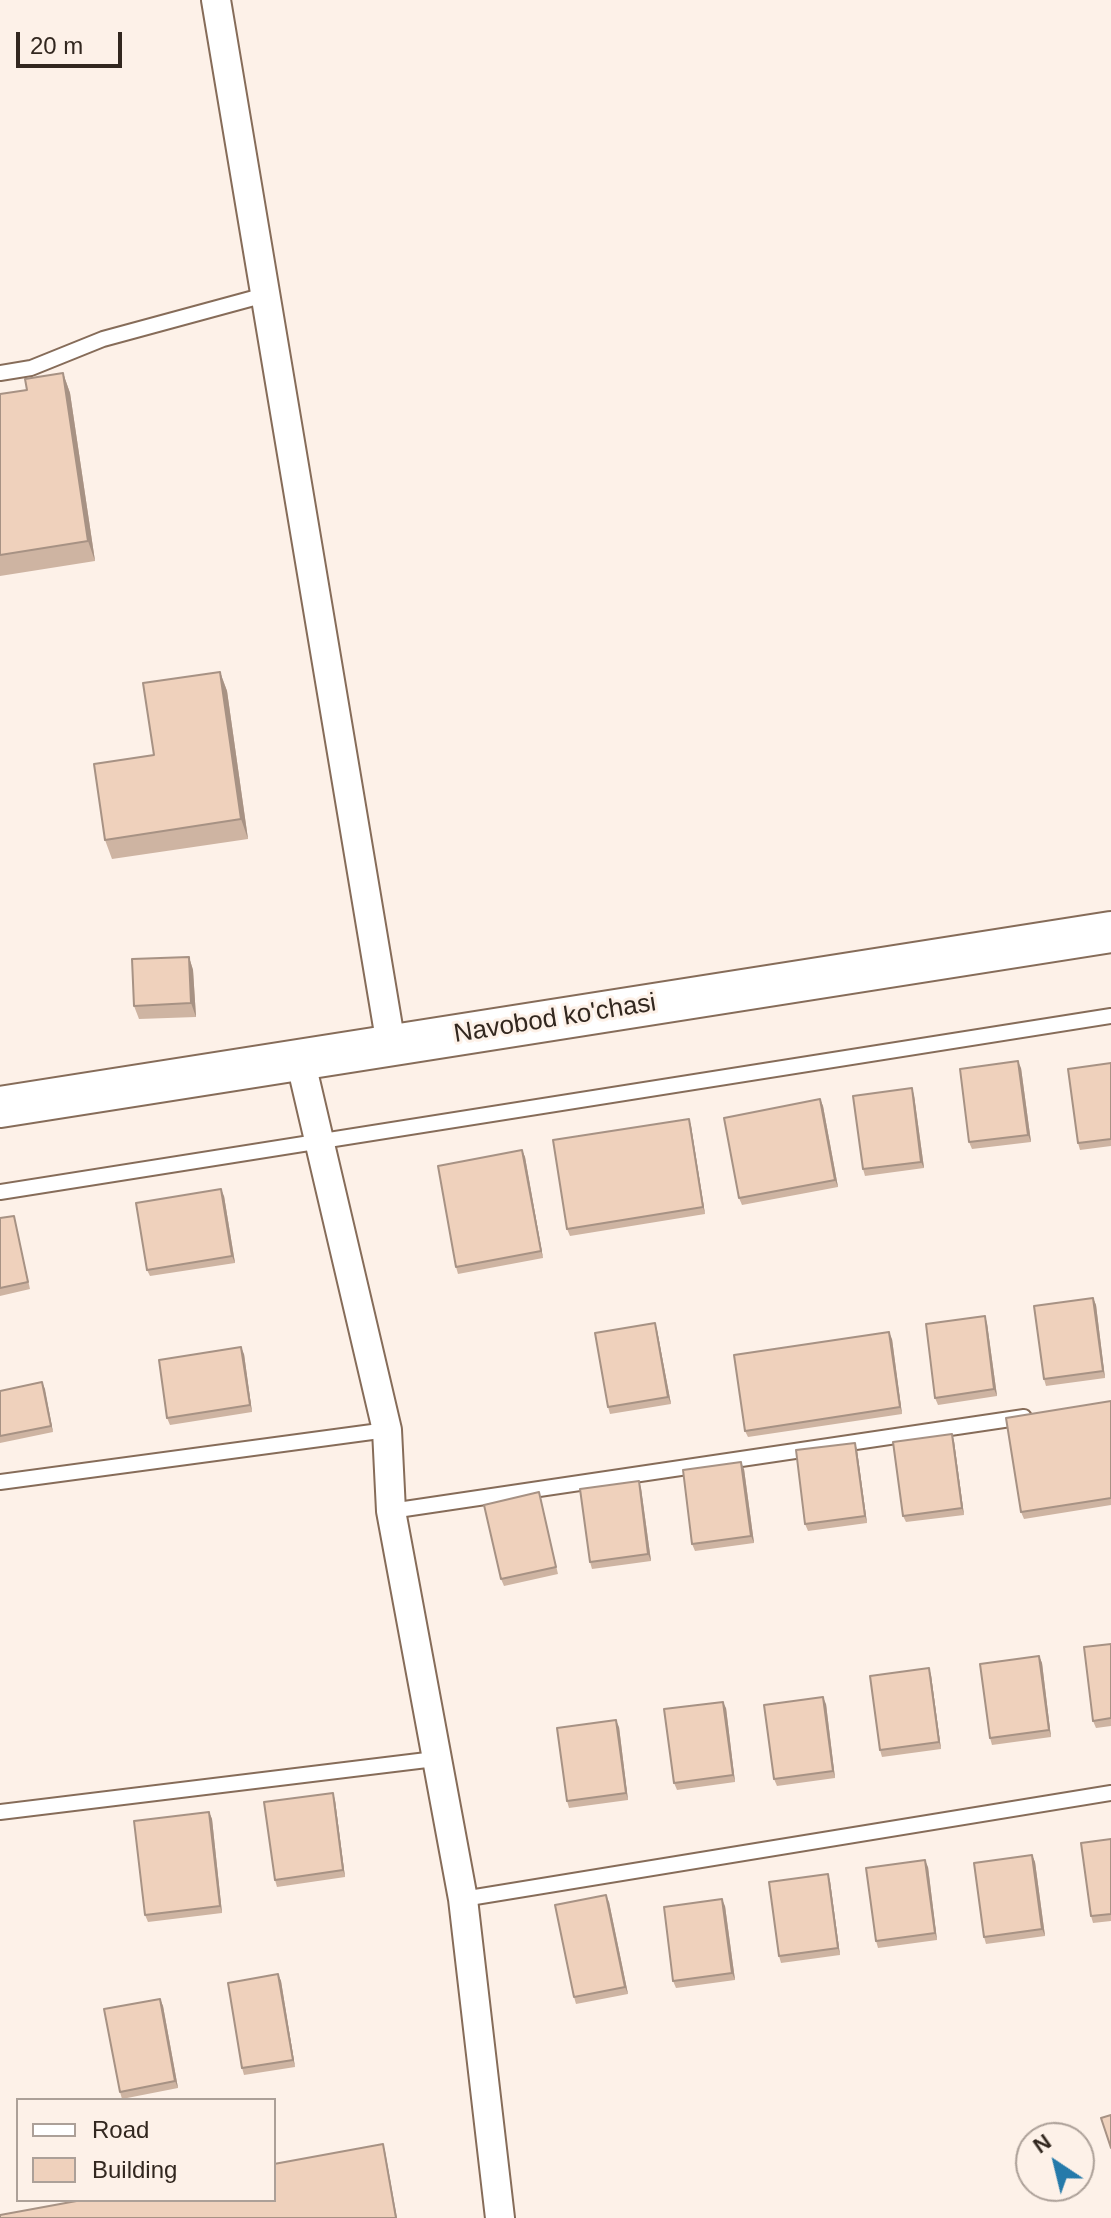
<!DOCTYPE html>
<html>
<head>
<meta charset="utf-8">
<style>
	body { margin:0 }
	#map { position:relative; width:1111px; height:2218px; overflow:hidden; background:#fdf1e8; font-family:Arial,sans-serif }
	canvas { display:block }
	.legend { position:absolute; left:16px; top:2098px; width:260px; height:104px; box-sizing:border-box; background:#fdf1e8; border:2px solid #aca098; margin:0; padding:10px 14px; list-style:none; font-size:24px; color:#32271f }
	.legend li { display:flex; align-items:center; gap:16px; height:40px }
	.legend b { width:40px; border:2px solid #aca098 }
	.north { position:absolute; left:1015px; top:2122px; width:80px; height:80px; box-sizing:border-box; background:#fdf1e8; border:2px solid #aca098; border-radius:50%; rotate:325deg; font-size:22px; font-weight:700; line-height:32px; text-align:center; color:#32271f }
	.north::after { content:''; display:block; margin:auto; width:28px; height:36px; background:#257aaa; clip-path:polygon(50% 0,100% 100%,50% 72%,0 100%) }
	.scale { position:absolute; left:16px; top:32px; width:106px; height:36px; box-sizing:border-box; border:4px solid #32271f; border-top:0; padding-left:10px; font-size:24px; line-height:28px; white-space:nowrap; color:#32271f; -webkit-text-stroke:6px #fdf1e8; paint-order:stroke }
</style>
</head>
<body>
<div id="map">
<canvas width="1111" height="2218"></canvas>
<ul class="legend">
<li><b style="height:10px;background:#fff"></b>Road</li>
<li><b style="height:22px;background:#efd1bc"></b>Building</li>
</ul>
<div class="north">N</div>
<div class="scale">20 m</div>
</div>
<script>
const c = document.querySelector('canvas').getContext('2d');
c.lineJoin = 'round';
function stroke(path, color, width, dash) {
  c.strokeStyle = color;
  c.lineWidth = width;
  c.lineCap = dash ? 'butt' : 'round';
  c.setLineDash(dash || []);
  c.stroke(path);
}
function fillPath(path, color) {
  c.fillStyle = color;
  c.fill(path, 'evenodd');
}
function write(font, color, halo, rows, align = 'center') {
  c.font = font + ' Arial,sans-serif';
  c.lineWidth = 6;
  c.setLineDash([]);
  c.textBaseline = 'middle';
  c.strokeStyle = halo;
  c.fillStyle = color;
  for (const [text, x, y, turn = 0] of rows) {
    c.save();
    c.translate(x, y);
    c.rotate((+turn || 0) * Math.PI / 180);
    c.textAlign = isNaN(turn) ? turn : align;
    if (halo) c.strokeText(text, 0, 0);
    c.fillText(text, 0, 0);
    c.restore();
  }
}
const lane = new Path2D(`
	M0 373 31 368 103 339 265 295
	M0 1192 1111 1016
	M0 1482 387 1430
	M391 1511 1024 1417
	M0 1812 435 1759
	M463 1899 1111 1793`);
const street = new Path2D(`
	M216 0 391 1045
	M300 1059 387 1430 391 1511 463 1899 500 2218`);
const secondary = new Path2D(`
	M0 1107 1111 932`);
const wall = new Path2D(`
	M63 373 70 393 95 561 0 576V394L27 390Z
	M220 672 227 691 248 839 112 859 105 840 154 755Z
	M189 957 193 970 196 1017 139 1019 134 1006Z
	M1111 1063V1146L1080 1150 1078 1143Z
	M1021 1068 1031 1142 972 1149 969 1142Z
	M914 1095 924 1168 865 1176 863 1169Z
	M820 1099 823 1106 838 1187 742 1205 739 1198Z
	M689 1119 691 1126 705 1214 570 1236 567 1229Z
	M522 1150 525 1157 543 1258 458 1274 456 1267Z
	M224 1196 235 1263 150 1276 147 1270Z
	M14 1216 30 1289 0 1296V1218Z
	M1093 1298 1096 1305 1105 1378 1046 1386 1044 1379Z
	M987 1323 997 1396 938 1405 935 1398Z
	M657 1330 671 1404 610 1414 608 1407Z
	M892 1339 902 1414 748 1437 745 1431Z
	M244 1354 252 1412 170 1425 167 1418Z
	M42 1382 53 1432 0 1443V1391Z
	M1111 1401V1505L1024 1519 1021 1512Z
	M954 1441 964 1515 906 1522 903 1516Z
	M857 1450 867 1523 808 1531 805 1524Z
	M744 1469 754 1543 695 1551 692 1544Z
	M641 1488 651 1561 592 1569 590 1562Z
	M541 1499 558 1574 504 1586 501 1579Z
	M1111 1644V1726L1096 1728 1093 1721Z
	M1039 1656 1042 1663 1051 1737 992 1745 990 1738Z
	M931 1675 941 1749 882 1757 880 1750Z
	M826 1704 835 1778 777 1786 774 1779Z
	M726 1708 735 1782 677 1790 674 1783Z
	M619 1727 628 1800 569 1808 567 1801Z
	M335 1800 345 1877 277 1887 275 1880Z
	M209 1812 212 1819 222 1913 148 1922 145 1915Z
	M1111 1839V1921L1093 1923 1091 1916Z
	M1032 1855 1035 1862 1045 1936 986 1944 984 1937Z
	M928 1867 937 1940 878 1948 876 1941Z
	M828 1874 830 1881 840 1955 781 1963 779 1956Z
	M609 1902 628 1994 576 2004 574 1997Z
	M725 1906 735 1980 676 1988 673 1981Z
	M278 1974 281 1981 295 2067 244 2075 242 2068Z
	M160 1999 163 2006 178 2088 122 2099 120 2092Z`);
const shadedWall = new Path2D(`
	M63 373 70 393 95 561 88 541Z
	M220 672 227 691 248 839 241 819Z
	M189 957 193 970 196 1017 191 1003Z
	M1018 1061 1021 1068 1031 1142 1028 1135Z
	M912 1088 914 1095 924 1168 921 1162Z
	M820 1099 823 1106 838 1187 835 1180Z
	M689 1119 691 1126 705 1214 703 1207Z
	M522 1150 525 1157 543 1258 541 1251Z
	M221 1189 224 1196 235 1263 232 1256Z
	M1093 1298 1096 1305 1105 1378 1103 1371Z
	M985 1316 987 1323 997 1396 994 1389Z
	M655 1323 657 1330 671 1404 668 1397Z
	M889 1332 892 1339 902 1414 900 1407Z
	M241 1347 244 1354 252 1412 250 1405Z
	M42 1382 45 1389 53 1432 51 1426Z
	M952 1434 954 1441 964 1515 962 1508Z
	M855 1443 857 1450 867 1523 865 1516Z
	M741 1462 744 1469 754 1543 751 1536Z
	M639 1481 641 1488 651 1561 648 1554Z
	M1039 1656 1042 1663 1051 1737 1049 1730Z
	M929 1668 931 1675 941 1749 939 1742Z
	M823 1697 826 1704 835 1778 833 1771Z
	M723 1702 726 1708 735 1782 733 1775Z
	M616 1720 619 1727 628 1800 626 1793Z
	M333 1793 335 1800 345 1877 343 1870Z
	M209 1812 212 1819 222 1913 220 1906Z
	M1032 1855 1035 1862 1045 1936 1042 1929Z
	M925 1860 928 1867 937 1940 935 1933Z
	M828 1874 830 1881 840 1955 838 1948Z
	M606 1895 609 1902 628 1994 625 1987Z
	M722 1899 725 1906 735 1980 732 1973Z
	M278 1974 281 1981 295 2067 293 2060Z
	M160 1999 163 2006 178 2088 175 2081Z
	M383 2144 385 2151 397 2218H396Z`);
const building = new Path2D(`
	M63 373 88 541 0 555V394L27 390 25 379Z
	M220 672 241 819 105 840 94 764 154 755 143 683Z
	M189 957 191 1003 134 1006 132 959Z
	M1018 1061 1028 1135 969 1142 960 1069Z
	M1111 1063V1139L1078 1143 1068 1069Z
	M912 1088 921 1162 863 1169 853 1096Z
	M820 1099 835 1180 739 1198 724 1118Z
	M689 1119 703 1207 567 1229 553 1140Z
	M522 1150 541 1251 456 1267 438 1166Z
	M221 1189 232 1256 147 1270 136 1203Z
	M14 1216 28 1282 0 1288V1218Z
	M1093 1298 1103 1371 1044 1379 1034 1306Z
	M985 1316 994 1389 935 1398 926 1324Z
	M655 1323 668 1397 608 1407 595 1333Z
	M889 1332 900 1407 745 1431 734 1355Z
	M241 1347 250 1405 167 1418 159 1360Z
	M42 1382 51 1426 0 1436V1391Z
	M1111 1401V1498L1021 1512 1006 1418Z
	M952 1434 962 1508 903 1516 893 1442Z
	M855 1443 865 1516 805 1524 796 1450Z
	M741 1462 751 1536 692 1544 683 1470Z
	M639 1481 648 1554 590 1562 580 1489Z
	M539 1492 556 1567 501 1579 484 1505Z
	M1111 1644V1718L1093 1721 1084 1647Z
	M1039 1656 1049 1730 990 1738 980 1664Z
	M929 1668 939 1742 880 1750 870 1676Z
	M823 1697 833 1771 774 1779 764 1705Z
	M723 1702 733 1775 674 1783 664 1709Z
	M616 1720 626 1793 567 1801 557 1728Z
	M333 1793 343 1870 275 1880 264 1802Z
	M209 1812 220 1906 145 1915 134 1821Z
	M1111 1839V1914L1091 1916 1081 1843Z
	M1032 1855 1042 1929 984 1937 974 1863Z
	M925 1860 935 1933 876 1941 866 1868Z
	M828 1874 838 1948 779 1956 769 1882Z
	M606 1895 625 1987 574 1997 555 1905Z
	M722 1899 732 1973 673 1981 664 1907Z
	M278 1974 293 2060 242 2068 228 1983Z
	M160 1999 175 2081 120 2092 104 2009Z
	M1111 2115V2148L1101 2118Z
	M383 2144 396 2218H0V2215L82 2200H274V2164Z`);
const streetNames = [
	["Navobod ko'chasi",555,1019,-9]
];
stroke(lane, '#866c59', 18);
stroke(street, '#866c59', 32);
stroke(secondary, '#866c59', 44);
stroke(lane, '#fff', 14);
stroke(street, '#fff', 28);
stroke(secondary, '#fff', 40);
fillPath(wall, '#ceb4a2');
fillPath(shadedWall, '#a79284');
fillPath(building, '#efd1bc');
stroke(building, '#a79284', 2);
write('26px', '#32271f', '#fdf1e8', streetNames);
</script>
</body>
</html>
